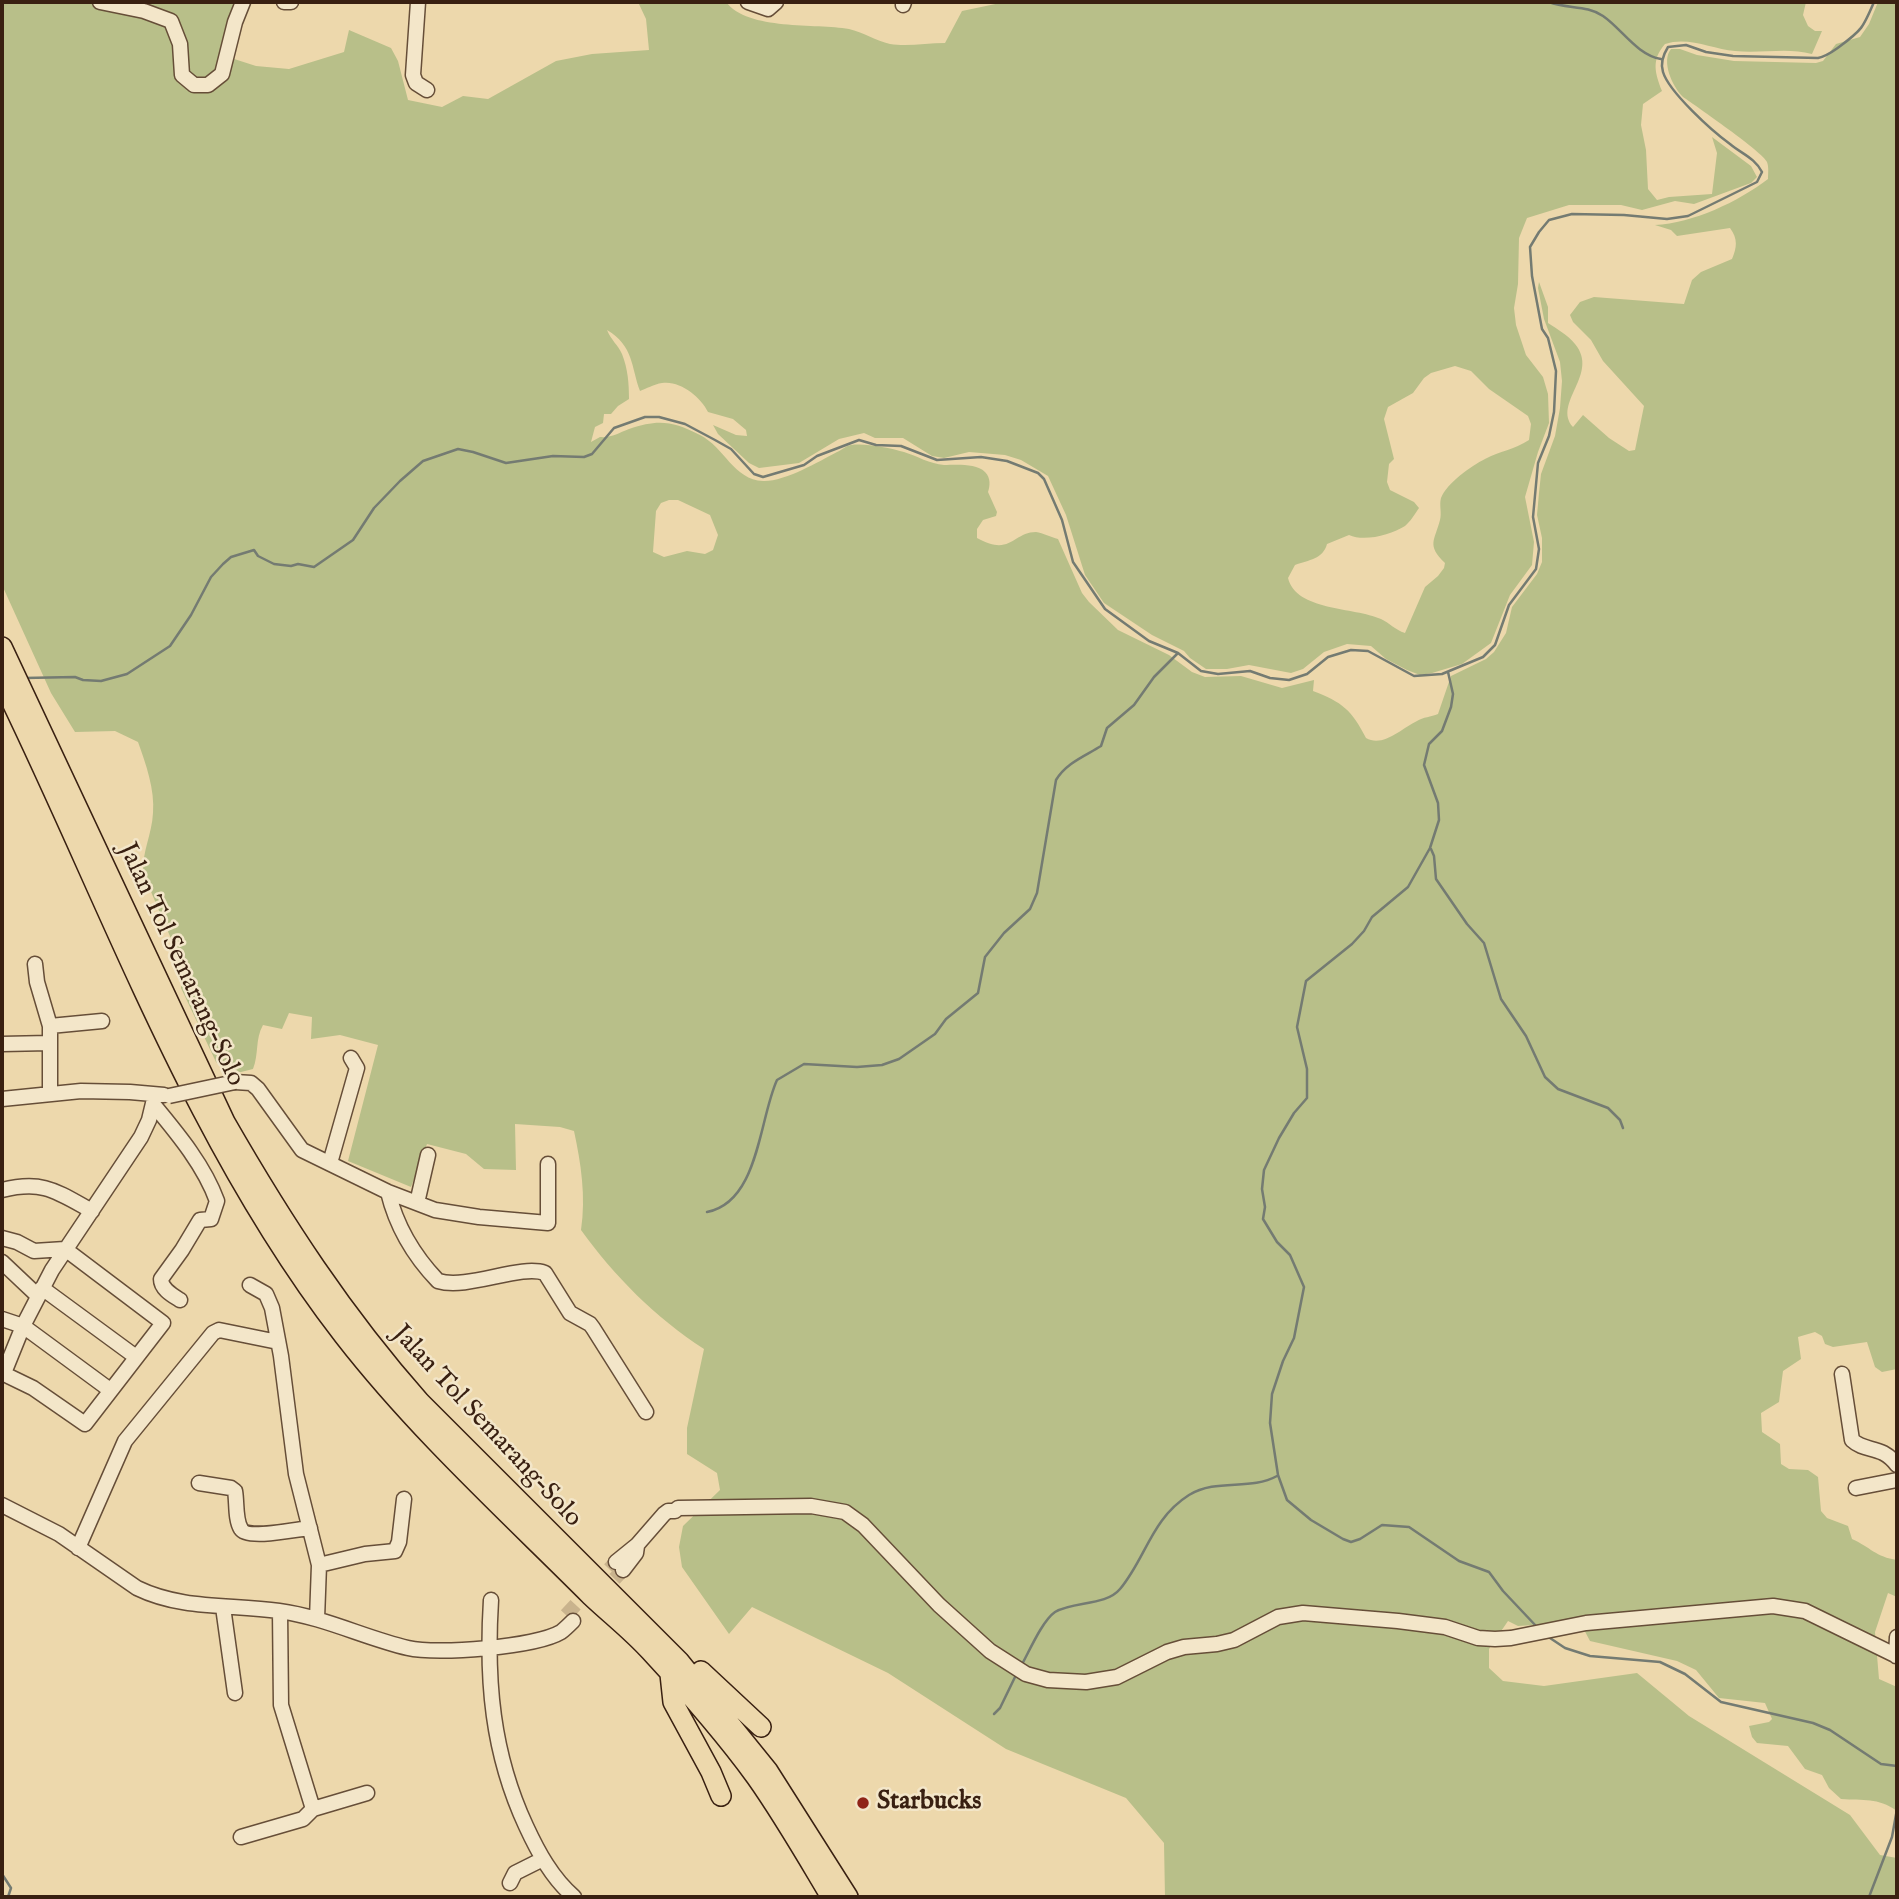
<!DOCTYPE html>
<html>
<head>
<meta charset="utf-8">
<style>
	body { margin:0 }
	#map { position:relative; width:1899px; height:1899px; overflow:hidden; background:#edd8ac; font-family:"IM FELL English",serif }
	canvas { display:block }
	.frame { position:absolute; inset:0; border:4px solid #392011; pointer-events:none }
</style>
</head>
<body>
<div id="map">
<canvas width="1899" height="1899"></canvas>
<div class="frame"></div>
</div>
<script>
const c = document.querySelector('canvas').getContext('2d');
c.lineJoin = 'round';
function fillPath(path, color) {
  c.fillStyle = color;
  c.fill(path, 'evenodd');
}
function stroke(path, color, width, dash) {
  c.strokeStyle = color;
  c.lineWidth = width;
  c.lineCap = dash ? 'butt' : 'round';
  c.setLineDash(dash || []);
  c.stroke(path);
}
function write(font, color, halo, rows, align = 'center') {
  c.font = font + ' "IM FELL English",serif';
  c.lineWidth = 5;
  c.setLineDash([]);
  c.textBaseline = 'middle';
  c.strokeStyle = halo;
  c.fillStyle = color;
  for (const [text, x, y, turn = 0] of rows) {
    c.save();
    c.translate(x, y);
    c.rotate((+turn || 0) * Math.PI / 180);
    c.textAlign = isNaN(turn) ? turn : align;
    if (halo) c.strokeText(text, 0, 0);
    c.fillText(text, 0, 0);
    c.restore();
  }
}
const green = new Path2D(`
	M2 2H253L232 30 231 58 256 66 289 69 344 52 349 30 391 48 398 61 408 100 442 107 463 96 488 99 556 61 592 54 649 50 646 19 638 2H726C748 31 816 23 849 29 863 32 876 41 890 44 907 47 927 43 945 43L962 11 1005 2H1806L1803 15 1808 26 1815 31H1822L1812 54C1786 47 1761 54 1735 51 1712 49 1688 36 1665 44 1651 60 1655 73 1662 91L1643 104 1641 125 1646 150 1648 189 1657 200 1669 197 1712 194 1717 153 1712 137 1751 166 1757 177 1751 183 1694 204 1675 201 1642 210 1621 205H1569L1527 218 1519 238 1518 284 1514 308 1516 325 1526 355 1543 377 1548 394 1549 423 1538 452 1525 497 1534 542 1532 565 1510 595 1491 643 1462 664 1432 673 1420 675 1407 670 1386 659 1371 646 1347 644 1324 652 1303 669 1291 673 1249 665 1227 669H1206L1190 658 1184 651 1152 635 1104 603 1085 575 1066 515 1048 476 1021 460 1005 455 969 452 944 458 932 456 903 438H875L864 433 839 439 799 463 759 468 749 463 718 434 713 425 736 435 747 436 746 430 733 419 708 412C701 397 680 380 662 383 654 384 646 389 640 391 631 367 634 346 607 330 611 340 618 345 622 354 628 369 629 384 629 399L618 406 611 414H604L603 423 595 427 591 442 600 437C612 438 618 433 629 429 658 419 673 421 700 435 724 447 734 480 763 481 784 482 818 462 837 452 842 450 845 446 851 445 866 443 889 448 904 452 917 456 930 464 944 465 956 465 976 463 985 472 991 478 990 486 988 492L997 512 996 516 983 520 977 529V538C1011 557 1013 532 1036 532 1043 533 1051 537 1058 539L1082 593 1089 602 1118 630 1169 655 1192 672 1205 677 1241 676 1282 688 1314 680 1313 691C1342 702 1352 710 1366 738 1383 748 1402 728 1417 721 1423 717 1431 717 1438 714L1451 676 1486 659 1494 652 1506 633 1512 607 1537 574 1542 562V538L1537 515 1539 493 1541 474 1555 436 1560 408 1562 381 1560 362 1544 319 1538 288 1539 282 1548 307V323C1557 329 1568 335 1575 344 1600 374 1552 403 1573 427L1583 415 1609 438 1629 451 1635 450 1644 406 1603 361 1591 340 1573 322 1570 315 1580 302 1594 297 1684 304 1692 280 1701 272 1732 259C1737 247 1738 239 1730 228L1677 236 1671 230 1655 225C1693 223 1738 202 1768 179 1768 174 1769 167 1767 162 1764 153 1696 106 1683 97 1672 86 1661 61 1671 49H1680L1697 55 1734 61 1816 63 1823 61 1836 44 1860 37 1869 24 1878 2H1897V1369L1882 1372 1875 1367 1867 1342 1833 1347 1825 1344 1822 1336 1815 1332 1798 1337 1801 1359 1783 1371 1779 1402 1761 1413 1762 1432 1780 1444 1781 1464 1789 1469 1808 1470 1818 1477 1821 1511 1827 1518 1848 1526 1852 1539C1870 1547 1876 1557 1897 1560V1597L1888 1593 1875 1632 1879 1679 1897 1687V1811C1877 1797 1864 1801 1841 1799L1829 1788 1822 1775 1805 1769 1788 1746 1757 1743 1752 1737 1749 1726 1769 1722 1772 1719 1765 1703 1719 1698 1696 1670 1677 1661 1590 1641 1580 1622 1518 1626 1508 1621 1489 1649V1668L1503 1681 1544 1686 1637 1673 1689 1716 1850 1815 1880 1855 1897 1858V1897H1165L1164 1843 1126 1798 1006 1749 888 1673 752 1607 729 1634 682 1567 679 1547 683 1526 720 1490 717 1473 687 1454V1428L704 1349C655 1317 615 1277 581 1230 586 1196 581 1164 574 1131L560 1127 515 1124 516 1170 484 1169 466 1154 427 1144 411 1187 348 1161 378 1045 340 1035 311 1039 312 1017 289 1013 282 1029 263 1025C255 1039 259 1054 253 1069L229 1075 216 1062 181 988V962L143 873C142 852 152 834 153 813 155 790 146 764 138 742L115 731 75 732 51 693 2 585ZM1455 366 1471 371 1489 389 1528 416 1531 424 1529 440C1514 450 1500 451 1485 459 1471 466 1447 483 1441 498 1439 505 1442 513 1440 520 1435 540 1426 545 1445 563L1444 568 1438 576 1425 587 1405 633C1395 630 1390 623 1381 619 1354 607 1296 611 1288 578L1295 565C1309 560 1323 559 1327 544L1349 535C1364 542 1391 535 1405 526 1410 522 1415 514 1419 508L1414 502 1390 490 1387 482 1389 464 1394 459 1384 419 1388 407 1413 393 1424 378 1431 373ZM669 500H678L710 515 718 535 713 550 705 554 687 551 664 557 653 552 656 511 661 503Z`);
const stream = new Path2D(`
	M1549 2C1567 9 1587 5 1603 16 1622 29 1637 55 1661 59
	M1448 672 1453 694 1451 707 1442 731 1429 744 1424 765 1438 803 1439 820 1430 848 1408 887 1372 917 1364 931 1352 944 1306 981 1297 1027 1307 1069V1098L1294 1113 1279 1138 1264 1170 1262 1189 1265 1207 1263 1219 1277 1242 1290 1255 1304 1287 1294 1338 1283 1361 1272 1394 1270 1423 1278 1475 1287 1500 1311 1520 1343 1539 1351 1542 1360 1539 1382 1525 1409 1527 1459 1561 1489 1572 1503 1591 1537 1627
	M24 678 75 677 83 680 101 681 127 674 170 646 191 615 211 577 223 564 231 557 254 550 258 556 274 564 291 566 298 564 314 567 353 540 374 508 400 481 423 461 458 449 473 452 506 463 553 456 584 457 592 454 614 428 645 417H659L685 424 715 440 731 449 754 474 763 477 804 465 817 456 859 440 876 445 901 446 937 460 981 457 1007 461 1038 473 1044 479 1062 520 1073 562 1105 609 1149 641 1178 653 1201 671 1218 674 1250 671 1270 678 1289 680 1307 674 1328 657 1351 650 1368 651 1414 676 1442 674 1483 657 1495 645 1509 605 1536 569 1539 549 1533 517 1538 463 1549 436 1554 412 1556 371 1548 338 1542 329 1532 276 1530 247 1539 232 1549 220 1572 214 1624 215 1667 219 1688 216 1757 182 1762 172C1755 158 1742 154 1730 144 1712 131 1669 92 1663 72 1660 63 1663 55 1668 47L1686 45 1706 52 1733 56 1818 58C1827 56 1832 52 1839 47 1862 30 1863 28 1874 2
	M1431 849 1434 856 1436 879 1467 924 1484 943 1501 999 1526 1036 1545 1077 1558 1089 1608 1108 1620 1120 1623 1128
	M707 1212C759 1202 759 1119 777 1080L804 1064 857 1067 882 1065 899 1059 935 1034 946 1019 978 993 985 957 1004 933 1030 909 1037 893 1056 780C1066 763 1085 756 1101 746L1107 728 1134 705 1154 677 1178 653
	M1547 1636 1565 1648 1590 1656 1660 1662 1685 1674 1721 1702 1813 1723 1830 1730 1881 1764 1897 1766
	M1021 1666C1029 1652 1042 1621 1055 1612 1074 1601 1106 1606 1120 1589 1146 1558 1151 1519 1189 1495 1217 1478 1250 1491 1277 1476
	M994 1714 1000 1708 1016 1675
	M2 1874 11 1888 8 1897
	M1869 1897 1892 1837 1897 1809`);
const minorTunnel = new Path2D(`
	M600 1594 623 1570
	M566 1615 616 1562`);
const minor = new Path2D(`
	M100 2 144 11 171 21 180 44 182 75 194 85H208L222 74 235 22 243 2
	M284 2H291
	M418 2 413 75 416 83 427 90
	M748 2 768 9 776 2
	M903 5 904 2
	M35 964 37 982 50 1026V1094
	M50 1026 102 1021
	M2 1044 49 1043
	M235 1082 251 1083 258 1089 302 1150 388 1192 435 1210 479 1217 548 1223V1164
	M2 1099 81 1091 130 1092 164 1095
	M153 1104C177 1133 204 1165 217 1201L211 1219 200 1220 182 1250 161 1279C161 1289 172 1295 180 1300
	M330 1163 357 1068 351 1058
	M2 1190C43 1180 56 1191 92 1211
	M388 1192C396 1225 414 1256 438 1281 468 1290 520 1264 545 1273L570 1313 590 1324 593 1328 646 1412
	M417 1203 428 1155
	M2 1238 17 1242 34 1251 65 1249 163 1323 85 1424 33 1388 2 1373
	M2 1262 38 1296
	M250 1285 266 1294 272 1308 281 1356 296 1474 319 1565 317 1619
	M42 1288 136 1357
	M2 1319 23 1326 110 1390
	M4 1373 23 1326 52 1270 141 1137 149 1120 155 1095
	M1842 1374 1852 1440C1866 1453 1881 1444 1897 1465
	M199 1483 231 1488 235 1491C237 1501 235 1520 241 1529 247 1540 298 1529 310 1528
	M1856 1488 1897 1480
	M2 1505 59 1534 137 1588C182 1610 231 1604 279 1611 324 1617 365 1638 408 1648 437 1655 536 1647 561 1632 565 1629 569 1625 573 1621
	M78 1548 125 1441 213 1333 219 1330 278 1342
	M616 1562 637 1545 664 1514 668 1511H675L678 1508 811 1506 845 1512 863 1525 939 1605 990 1651 1026 1674 1048 1680 1086 1682 1117 1677 1167 1652 1184 1647 1217 1644 1234 1640 1278 1617 1303 1613 1398 1621 1445 1627 1478 1638 1495 1639 1511 1638 1586 1623 1773 1606 1805 1611 1897 1656
	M319 1565 365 1554 395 1551 399 1542 404 1499
	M623 1570 636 1553 637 1546
	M491 1600C486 1680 492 1753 526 1826 538 1852 552 1878 574 1897
	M223 1607 235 1693
	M1896 1656 1897 1637
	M313 1809 367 1793
	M241 1837 303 1819 313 1809 281 1705 280 1611
	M510 1883 515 1873 543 1859`);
const highway = new Path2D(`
	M2 647 225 1122C283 1223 343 1315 420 1402L679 1661 768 1771 848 1897
	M2 682C110 902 192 1140 344 1336 417 1430 506 1511 590 1595 610 1614 632 1631 650 1651 687 1691 724 1733 756 1777 783 1815 807 1857 831 1897
	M701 1671 761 1727
	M670 1674 673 1702 711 1772 721 1796`);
const minorBridge = new Path2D(`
	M169 1096 235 1082`);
const markers = [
	[863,1803,7,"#8f2418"]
];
const streetNames = [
	["Jalan Tol Semarang–Solo",180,965,65],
	["Jalan Tol Semarang–Solo",486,1427,47]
];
const poiNames = [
	["Starbucks",877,1803]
];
fillPath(green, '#b8bf89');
stroke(stream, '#747b72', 2.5);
stroke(minorTunnel, '#c9b38d', 14, [14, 7]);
stroke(minor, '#664e38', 17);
stroke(highway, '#392011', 22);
stroke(minor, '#f3e6c9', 14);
stroke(highway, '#edd8ac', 19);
stroke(minorBridge, '#664e38', 17, []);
stroke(minorBridge, '#f3e6c9', 14);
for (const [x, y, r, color] of markers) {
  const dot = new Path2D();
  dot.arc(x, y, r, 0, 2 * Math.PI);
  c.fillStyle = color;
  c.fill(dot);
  stroke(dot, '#f3e6c9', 2.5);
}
write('26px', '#392011', '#f3e6c9', streetNames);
write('bold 26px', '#392011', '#f3e6c9', poiNames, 'left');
</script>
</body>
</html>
